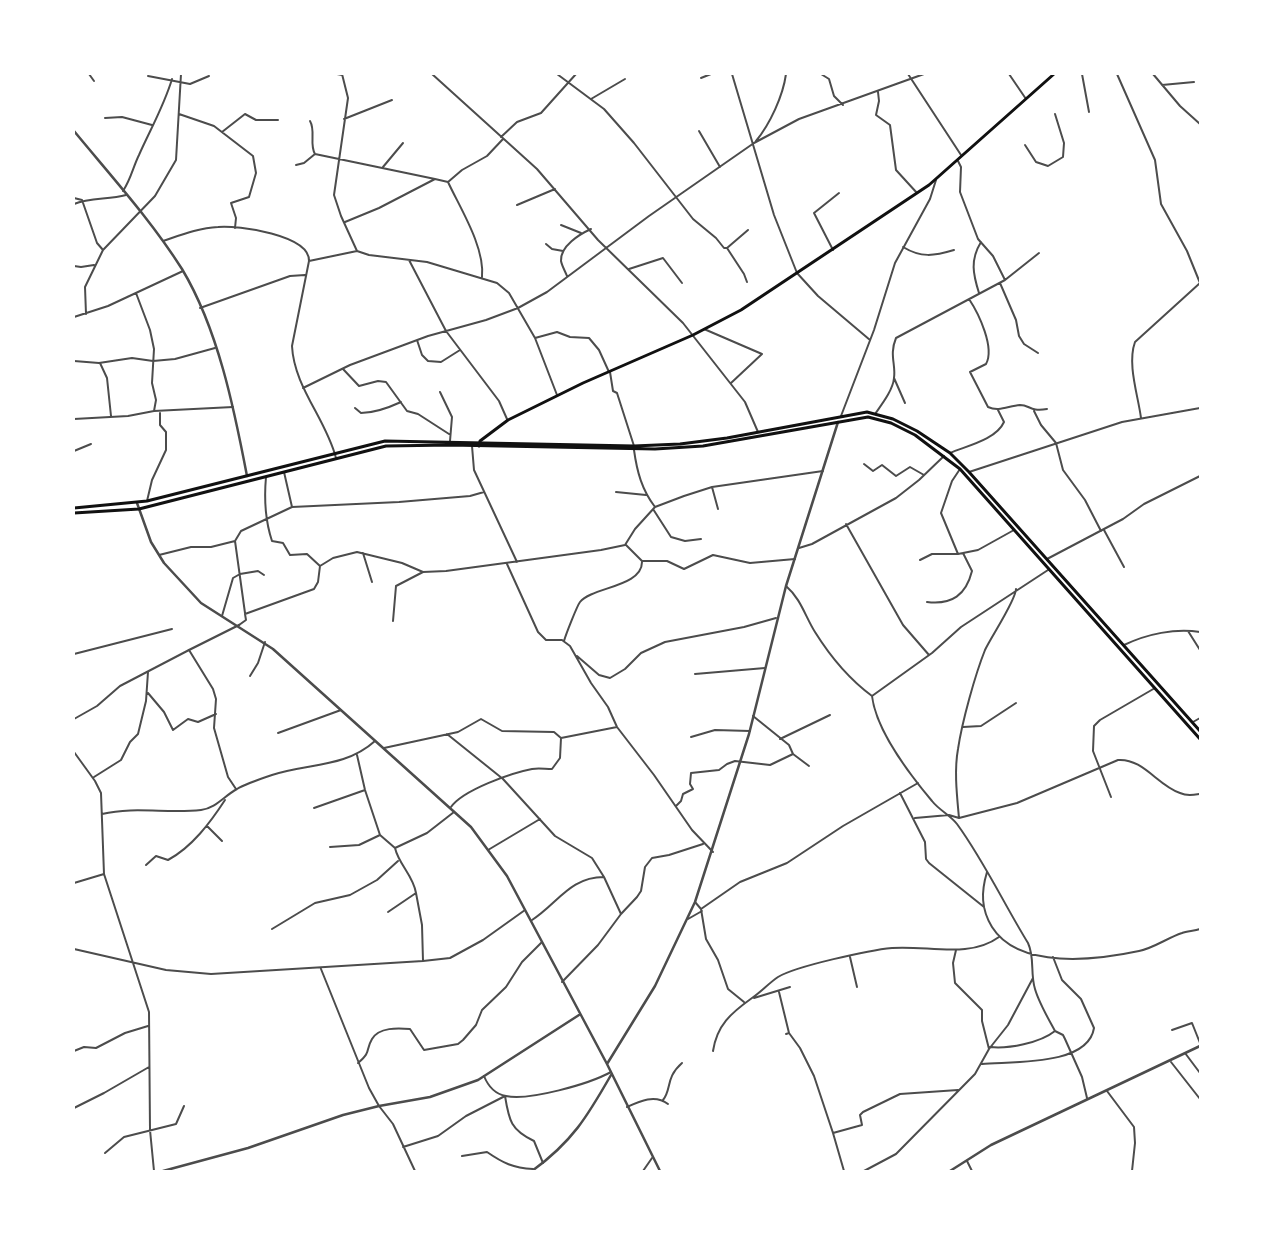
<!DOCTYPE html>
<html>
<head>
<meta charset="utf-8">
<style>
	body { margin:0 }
	#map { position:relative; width:1274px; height:1245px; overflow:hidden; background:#fff; font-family:Spectral,serif }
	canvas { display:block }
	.frame { position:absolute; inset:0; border:75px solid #fff; pointer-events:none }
</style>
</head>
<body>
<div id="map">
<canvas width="1274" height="1245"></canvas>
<div class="frame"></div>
</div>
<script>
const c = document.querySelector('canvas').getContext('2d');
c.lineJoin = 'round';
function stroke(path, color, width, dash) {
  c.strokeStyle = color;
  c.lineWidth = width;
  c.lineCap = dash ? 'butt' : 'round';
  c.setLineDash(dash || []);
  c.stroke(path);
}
const minor = new Path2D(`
	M89 74 94 81
	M337 74 342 75
	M342 74 348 98 334 195 341 216 357 251
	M432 74 537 169 598 240 683 323 745 402 758 432
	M557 74 604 109 634 143 693 219 716 238 724 248H727L744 274 747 282
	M732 74 774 215 797 273 818 296 870 340
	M821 74 829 79 834 96 843 105
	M908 74 961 155
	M1009 74 1026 99
	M1082 74 1089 112
	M1117 74 1155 160 1161 204 1187 251 1200 283
	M1153 74 1180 106 1200 124
	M148 76 190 84 209 76
	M701 78 711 74
	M1162 85 1194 82
	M878 92 879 101 876 115 890 125 896 170 917 193
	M591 99 625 79
	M179 114 214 126 253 156 256 173 249 197 231 203 236 218 235 228
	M105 118 122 117 152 125
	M344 119 392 100
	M310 121C316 131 309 144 315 154L435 179
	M699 131 720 167
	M222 132 245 114 256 120H278
	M501 137 517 122 541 113 576 74
	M756 141C770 124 783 96 786 74
	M1025 145 1036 162 1048 166 1063 157 1064 143 1055 114
	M958 161 961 167 960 192 978 239 993 256 1005 280
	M296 165 304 163 315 154
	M383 167 403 143
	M448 182C460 208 485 247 482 277
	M123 191C131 179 133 167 139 155 150 130 164 106 172 79
	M74 198 82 200 97 243 103 250
	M74 204C90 197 109 200 126 195
	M517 205 555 189
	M345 222 379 208 435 179 448 182 462 170 487 156 503 139
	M561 225 581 233
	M163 241C181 235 199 228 218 227 238 225 310 235 309 261L292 346C294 387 326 419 336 458
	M546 244 552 249 563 251
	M903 247C921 258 934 256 954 250
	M727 248 748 230
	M833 250 814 213 839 193
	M409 260 446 331 499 401 507 419
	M309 261 357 251 369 255 427 262 497 283 509 293 535 338 557 395
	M74 266 81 267 94 265
	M629 269 663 258 682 283
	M567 276C565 271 562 266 561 261 560 246 580 234 591 229
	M1000 283 1016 320 1019 336 1024 344 1038 353
	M136 293 150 330 154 349 152 383 156 400 154 411
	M979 293C973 274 970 260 981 242
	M969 299C979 314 995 348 986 364L970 372 988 407C999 412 1008 406 1020 405 1030 405 1030 412 1047 409
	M200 308 290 276 305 275
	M86 314 85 287 103 250 155 196 176 160 181 74
	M74 317 108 306 183 271
	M704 329 762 354 731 383
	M535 338 557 332 570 337 589 338 599 350 609 372
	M417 340 422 355 428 361 441 362 460 350
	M74 361 99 363 132 358 153 361 175 359 215 348
	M100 363 107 378 111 416
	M343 369 359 386 378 381 386 382 407 411 418 414 449 434
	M610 372 613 391 617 393 634 446
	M894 378 905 403
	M303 388 350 365 428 336 486 320 518 308 547 292 649 216 754 143 799 119 924 74
	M440 392 452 417 450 441
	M355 408 361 413C375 413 388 408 401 402
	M1034 411 1041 425 1056 443 1063 470 1085 500 1101 531
	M875 414C882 404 893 390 894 378 896 364 889 355 896 338L1005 280 1039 253
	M841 416 874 330 895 263 930 199 936 180
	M1141 418C1138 395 1127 364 1135 342L1200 283
	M74 419 128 416 154 411 233 407
	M472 446 474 470 517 562
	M634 450C637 472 642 490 655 507
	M74 451 91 444
	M950 453C966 446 996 440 1004 422L998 410
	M864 464 873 471 882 465 896 476 910 467 924 475
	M960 469 952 481 941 513 958 554 978 550 1014 530
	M284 472 292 507
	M969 472 1122 422 1200 408
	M266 477C264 499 265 520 272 541L283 543 290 555 307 554 320 566
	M712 487 718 509
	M616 492 646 495
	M147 501 152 480 166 450V432L160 425V413
	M653 509 671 537 685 541 701 539
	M846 524 903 625 929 655
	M1104 530 1124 567
	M626 545 642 561H667L684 569 713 555 750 563 795 559
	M799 548 812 544 896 498 919 480 944 456
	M363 553 372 582
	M159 555 191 547H211L235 541
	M1047 559 1123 519 1144 504 1200 476
	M920 560 932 554H958
	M507 564 538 632 546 640H562L570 646 591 683 608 707 617 727 654 775 692 830 713 852
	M786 586C801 599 805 616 815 632 830 656 849 679 872 696 876 730 910 775 932 801 939 810 950 815 957 824 984 861 1004 904 1028 943 1035 958 1030 973 1035 989 1039 1003 1048 1018 1055 1031
	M927 602C952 605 966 595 972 571L963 553
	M245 613 235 541 241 531 292 507 399 502 470 496 484 492
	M222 616 233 578 240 574 258 571 264 575
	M393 621 396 586 423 572
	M239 625 246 620 245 614 314 589 318 582 320 566 333 558 357 552 402 563 423 572 446 571 601 550 625 545 635 529 655 507 684 496 712 487 823 471
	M1188 631 1200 650V656
	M564 641C566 634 577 606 580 602 592 587 642 587 642 562
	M1124 645C1147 634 1175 628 1200 632
	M74 654 172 629
	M577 656 599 675 610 678 625 669 641 653 665 642 744 627 776 618
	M695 674 765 668
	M250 676 258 663 265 642
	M148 693 164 712 173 730 188 719 198 722 216 714
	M872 696 932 653 961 627 1048 570
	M753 716 789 745 793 754 809 766
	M74 719 97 706 120 686 189 650 213 689 216 699 214 728 228 777 236 789
	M1193 722 1200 718
	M963 727 981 726 1016 703
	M278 733 341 710
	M447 734 503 779 555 836 592 858 604 877 621 914
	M691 737 715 730 750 731
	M780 739 830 715
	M384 748 458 732 481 719 502 731 554 732 561 738 617 727
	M74 752 95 781 101 793 104 874 149 1012 150 1130 154 1171
	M357 755 365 790 380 835 395 848 427 833 454 812
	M94 777 121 760 130 742 138 734 146 701 148 672
	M900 793 925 842 926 859 929 863 984 907
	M1111 797 1093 751 1094 726 1100 720 1155 688
	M676 806 681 801 683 794 693 789 690 784 691 773 719 770 727 764 735 761 770 765 793 754
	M451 807C463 790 511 773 532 769 538 768 545 769 552 769L560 758 561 738
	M314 808 365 790
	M102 814C135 806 168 814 201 810 216 808 224 796 237 789 245 784 263 778 272 775 308 763 345 768 375 741
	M915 818 949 815 959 818 1017 803 1118 760C1143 758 1158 786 1180 793 1187 796 1193 795 1200 794
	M959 818C957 796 954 771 958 749 962 722 975 675 985 650 991 637 1016 600 1016 589
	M207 826 222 841
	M330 847 359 845 380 835
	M488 850 540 819
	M146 865 156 856 168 860C192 847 210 823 225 800
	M987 872C981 892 981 909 992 927 1019 970 1097 960 1139 951 1154 948 1167 938 1182 933 1187 931 1194 931 1200 929
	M74 883 104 874
	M416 893 422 925 423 961
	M695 902 701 909 706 939 718 960 728 989 744 1002
	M701 909 740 882 787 863 843 826 918 783
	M388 912 416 893C413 875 399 865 395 848
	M688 919 702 911
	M532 920C558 903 570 877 604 877
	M272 929 315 903 350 895 377 880 398 861
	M74 949 166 970 211 974 423 961 450 958 483 940 525 910
	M956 950 953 963 955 983 982 1010V1021L989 1049
	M850 957 857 987
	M321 969 369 1088 379 1106 393 1124 415 1171
	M562 982 598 945 621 914 637 897 641 891 645 867 652 858 669 855 703 844
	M779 992 789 1033 786 1034
	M754 998 790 987
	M1172 1030 1192 1023 1200 1043
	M789 1033 800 1048 814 1076 833 1133
	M990 1047C1008 1049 1040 1043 1055 1031L1063 1035 1065 1039 1082 1077 1087 1098
	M74 1051 84 1047 96 1048 125 1033 148 1026
	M713 1051C717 1025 731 1013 752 998 761 992 769 983 778 977 796 966 870 950 892 948 927 945 969 959 999 937
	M1185 1053 1200 1073
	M1171 1062 1200 1099
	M358 1063C372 1051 365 1051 372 1039 379 1027 398 1028 410 1029L424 1050 458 1044 463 1040 476 1025 482 1010 506 987 522 962 542 942
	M982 1064C1009 1061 1088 1067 1094 1028L1081 999 1062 980 1053 957
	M484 1076C488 1086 495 1094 506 1096 529 1101 589 1084 611 1072
	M1107 1091 1134 1127 1135 1143 1132 1171
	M663 1100C672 1089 665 1078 682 1063
	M627 1107C640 1101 655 1094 668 1104
	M74 1108 104 1093 149 1067
	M403 1147 438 1136 466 1116 505 1096C509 1121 511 1130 534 1141L543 1163
	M105 1153 124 1137 176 1124 184 1106
	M462 1156 487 1152C503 1163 513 1168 533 1169
	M967 1161 972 1171
	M643 1171 652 1158
	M844 1171 833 1133 862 1125 860 1115 863 1112 900 1094 958 1090
	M864 1171 896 1154 975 1074 989 1049 1008 1025 1033 978`);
const tertiary = new Path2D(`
	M74 131C111 176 151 220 182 269 218 329 234 408 247 476
	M137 503 151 542 164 563 201 603 273 649 471 827 507 876 607 1064 660 1171
	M189 650 239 625
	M607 1064 655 986 695 902 749 734 786 586 838 422
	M163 1171 248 1148 343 1115 379 1106 430 1097 478 1080 579 1015
	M532 1171C572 1142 587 1117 611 1075
	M950 1171 991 1145 1200 1046`);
const secondary = new Path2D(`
	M479 446 480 441 508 420 583 383 693 335 741 310 929 185 1054 74`);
const primary = new Path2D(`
	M74 508 147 501 385 441 634 446 680 444 727 438 867 412 893 419 917 431 950 453 969 472 1200 731
	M74 513 139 509 386 446 450 445 655 449 703 446 868 417 891 423 915 435 960 469 1200 739`);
stroke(minor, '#4c4c4c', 2);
stroke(tertiary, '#4c4c4c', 2.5);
stroke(secondary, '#111', 3);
stroke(primary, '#111', 3);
</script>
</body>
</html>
